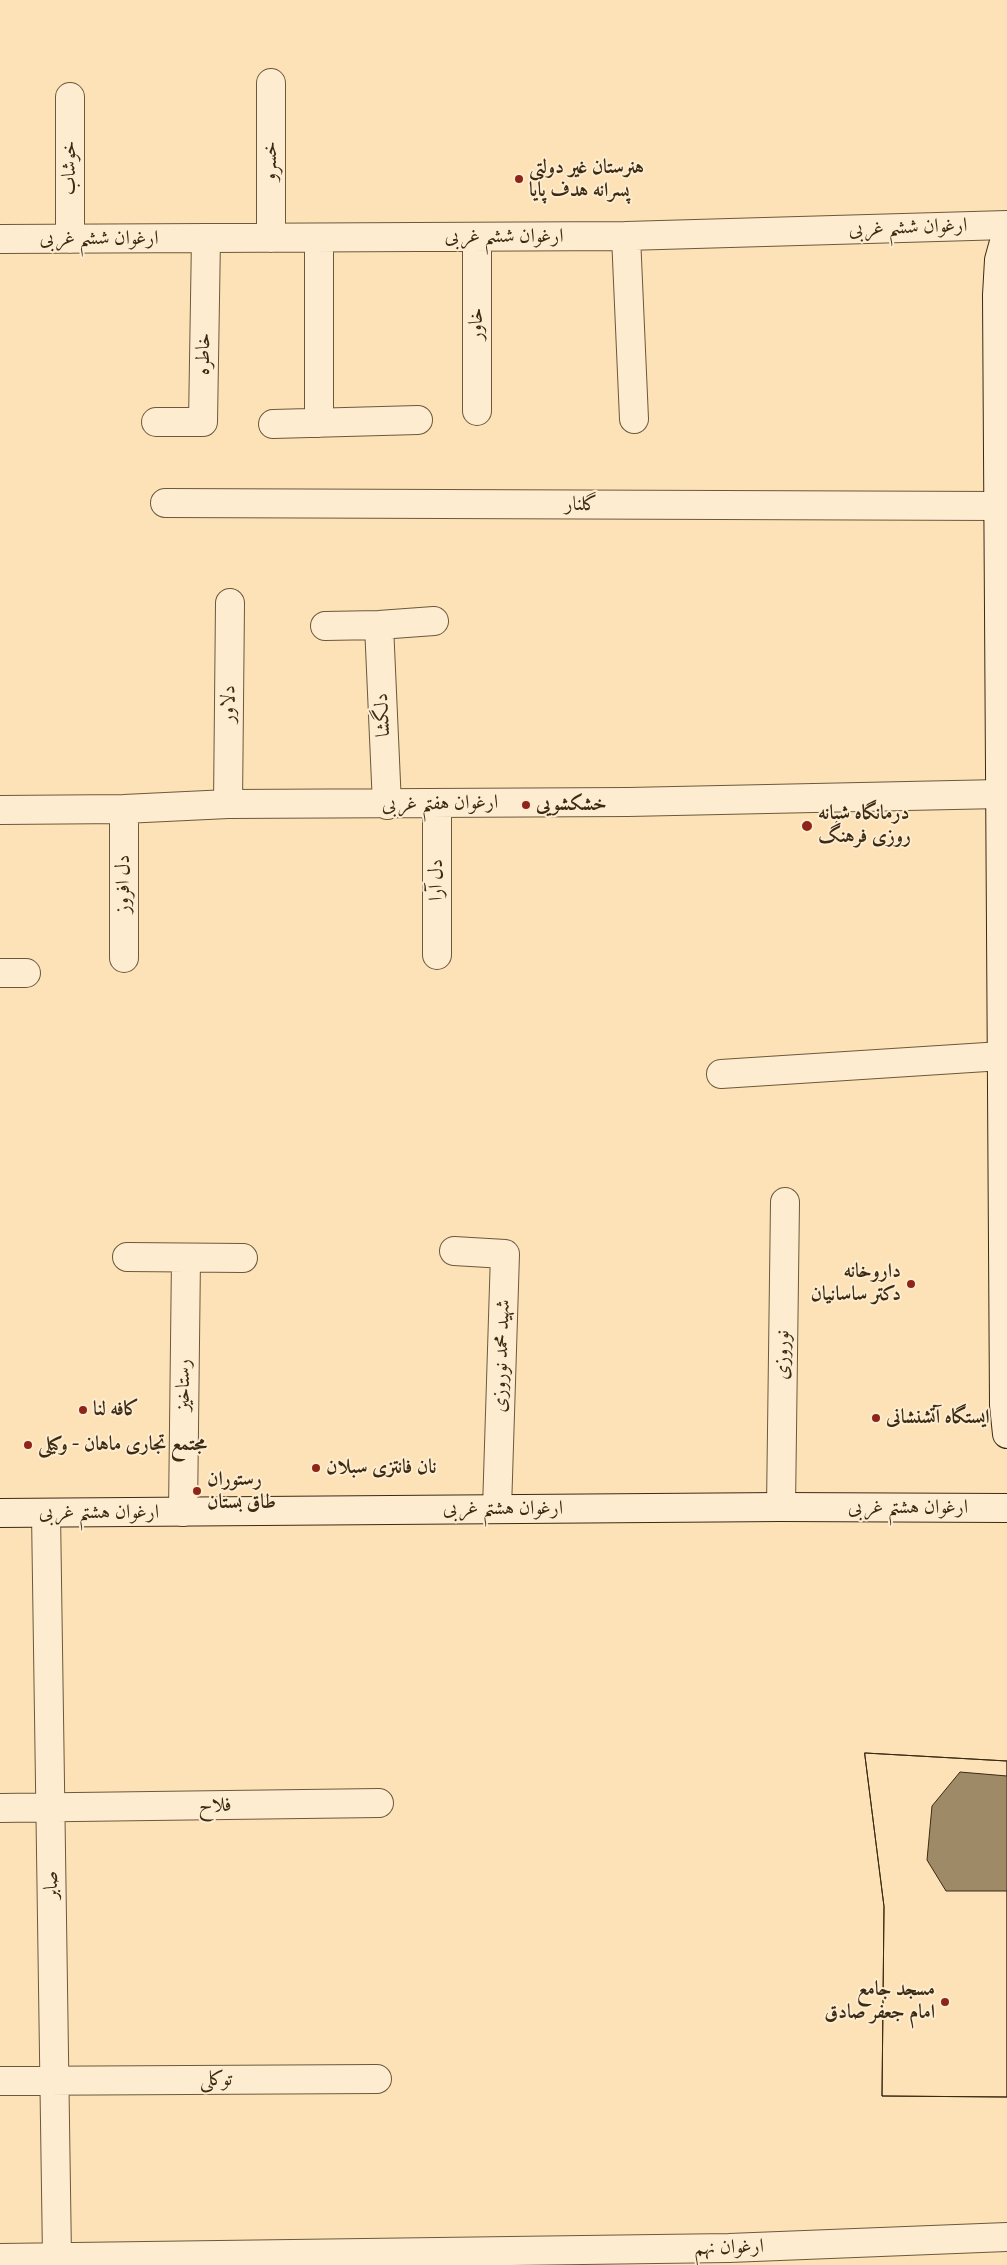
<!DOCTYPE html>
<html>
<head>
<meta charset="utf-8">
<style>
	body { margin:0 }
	canvas { display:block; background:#fce2b6 }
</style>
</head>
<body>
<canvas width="1007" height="2265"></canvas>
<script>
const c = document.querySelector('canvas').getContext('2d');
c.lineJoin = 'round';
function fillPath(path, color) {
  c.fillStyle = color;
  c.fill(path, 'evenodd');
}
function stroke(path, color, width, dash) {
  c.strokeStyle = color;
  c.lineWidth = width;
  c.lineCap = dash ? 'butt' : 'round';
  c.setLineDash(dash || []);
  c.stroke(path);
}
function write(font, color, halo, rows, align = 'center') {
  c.font = font + ' "Gentium Book Plus",Amiri,serif';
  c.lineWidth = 4;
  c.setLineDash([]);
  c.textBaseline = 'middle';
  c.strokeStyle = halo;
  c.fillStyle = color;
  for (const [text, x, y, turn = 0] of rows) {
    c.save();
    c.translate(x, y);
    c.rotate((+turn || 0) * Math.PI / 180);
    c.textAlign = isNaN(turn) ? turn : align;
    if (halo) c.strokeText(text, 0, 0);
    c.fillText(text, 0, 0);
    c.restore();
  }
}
const building = new Path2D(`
	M865 1753 1007 1761V1776L960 1772 932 1806 927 1860 946 1891H1007V2097L882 2096 884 1907Z
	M865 1753 1007 1761V2097L882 2096 884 1907Z`);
const street = new Path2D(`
	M271 83V238
	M70 97V239
	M626 236 634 419
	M0 239 626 236 1007 225
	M477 411V237
	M156 422H203L206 238
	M319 423V238
	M273 424 418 420
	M165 503 998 506
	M379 625 387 805
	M325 626 379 625 434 621
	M228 804 230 603
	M437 804V955
	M0 810 124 809 228 804 628 802 1000 794
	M124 958V809
	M0 973H26
	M721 1074 1002 1056
	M454 1251 505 1254 497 1509
	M127 1257 243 1258
	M781 1507 785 1202
	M183 1512 186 1258
	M46 1513 57 2257
	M0 1808 379 1803
	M0 2081 377 2079
	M0 2258 729 2248 1007 2237`);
const secondary = new Path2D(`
	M1007 231 999 260 997 295 1004 1405 1007 1434
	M0 1513 781 1507 1007 1508`);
const markers = [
	[519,179,5,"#8f2418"],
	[526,805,5,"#8f2418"],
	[807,826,6,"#8f2418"],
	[911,1284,5,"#8f2418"],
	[83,1410,5,"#8f2418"],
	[876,1418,5,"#8f2418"],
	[28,1445,5,"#8f2418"],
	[316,1468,5,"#8f2418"],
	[197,1491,5,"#8f2418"],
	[945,2002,5,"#8f2418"]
];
const streetNames = [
	["خسرو",271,161,-90],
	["خوشاب",70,168,-90],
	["ارغوان ششم غربی",908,228,-2],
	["ارغوان ششم غربی",504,237],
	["ارغوان ششم غربی",99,239],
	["خاور",477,324,-90],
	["خاطره",204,354,-89],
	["گلنار",581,505],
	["دلاور",229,704,-89],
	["دلگشا",383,715,-93],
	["ارغوان هفتم غربی",440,804,-1],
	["دل آرا",437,880,-90],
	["دل افروز",124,884,-90],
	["نوروزی",783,1355,-89],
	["شهید محمد نوروزی",502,1356,-88],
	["رستاخیز",184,1385,-89],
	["ارغوان هشتم غربی",908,1508],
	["ارغوان هشتم غربی",503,1509],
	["ارغوان هشتم غربی",99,1513],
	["فلاح",215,1806,-1],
	["صابر",52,1885,-91],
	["توکلی",216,2080],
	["ارغوان نهم",729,2248,-2]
];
const poiNames = [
	["هنرستان غیر دولتی",529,168],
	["پسرانه هدف پایا",529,191],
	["خشکشویی",536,805],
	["درمانگاه شبانه",818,814],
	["روزی فرهنگ",818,837],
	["داروخانه",901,1272,"right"],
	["دکتر ساسانیان",901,1295,"right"],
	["کافه لنا",93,1410],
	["ایستگاه آتشنشانی",886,1418],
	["مجتمع تجاری ماهان - وکیلی",38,1445],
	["نان فانتزی سبلان",326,1468],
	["رستوران",207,1480],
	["طاق بستان",207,1503],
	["مسجد جامع",935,1990,"right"],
	["امام جعفر صادق",935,2013,"right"]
];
fillPath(building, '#9f8a68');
stroke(building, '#3b2b14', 1);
stroke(street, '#6b593c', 30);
stroke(secondary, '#3b2b14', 30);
stroke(street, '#fdecd0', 28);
stroke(secondary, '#fdecd0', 28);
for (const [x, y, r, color] of markers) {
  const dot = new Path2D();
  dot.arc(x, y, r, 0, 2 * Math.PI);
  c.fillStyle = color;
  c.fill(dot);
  stroke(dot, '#fdecd0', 2);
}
write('20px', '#3b2b14', '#fdecd0', streetNames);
write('bold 20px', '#3b2b14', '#fdecd0', poiNames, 'left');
</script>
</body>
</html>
